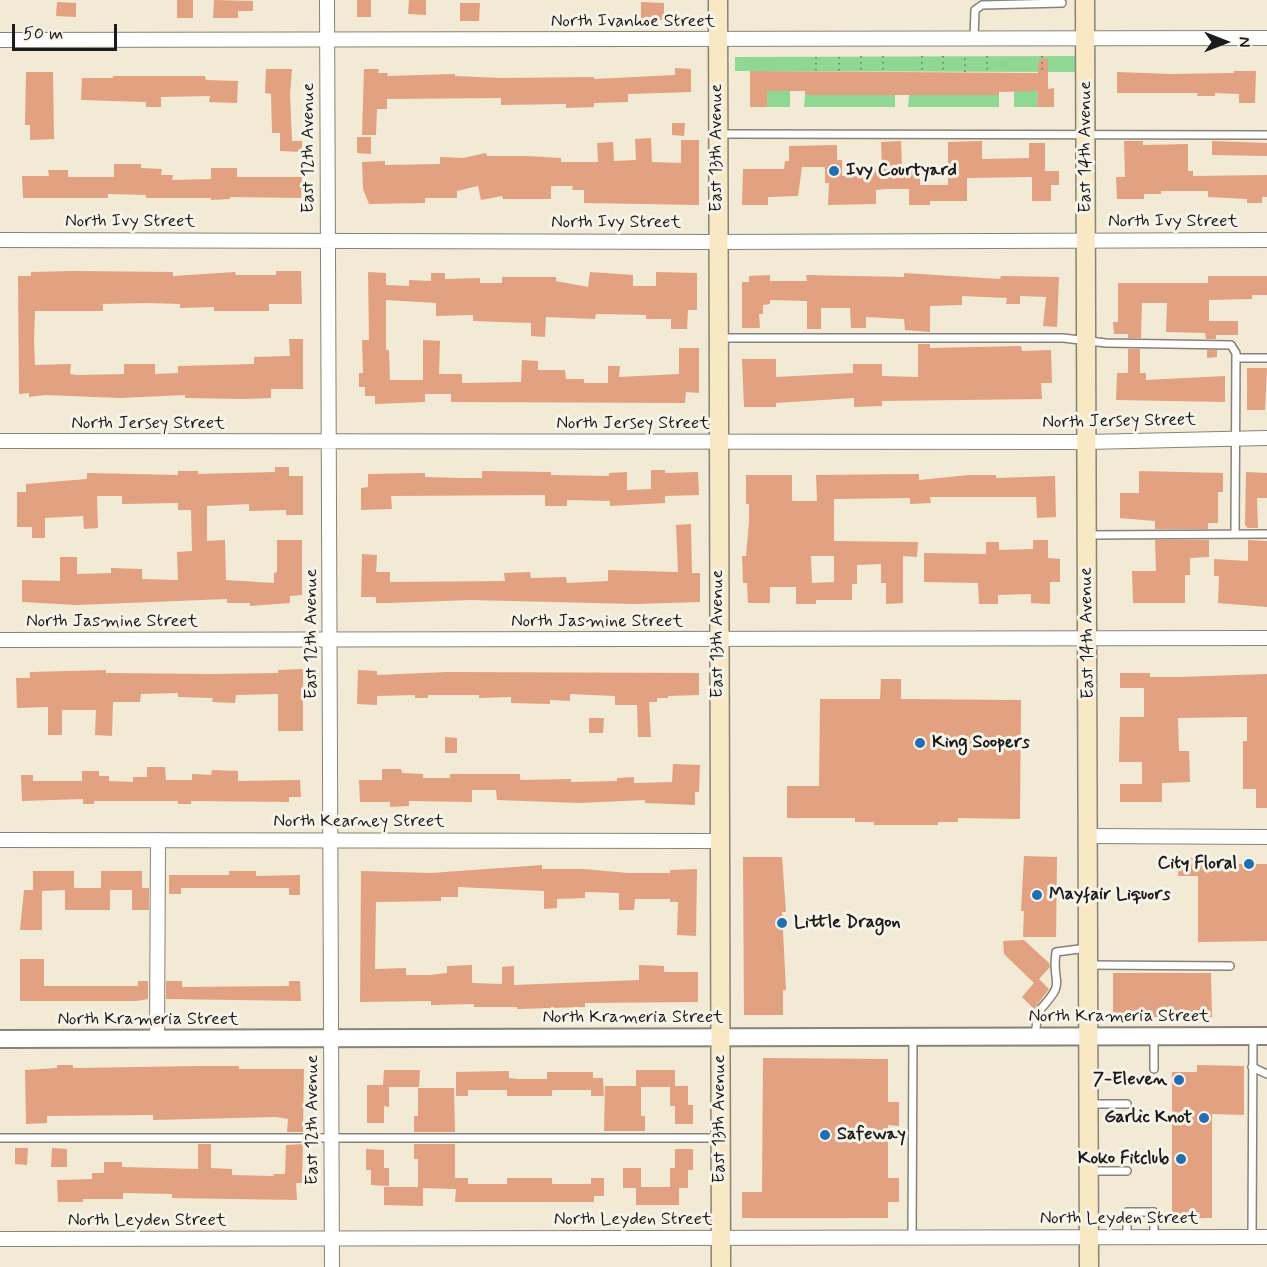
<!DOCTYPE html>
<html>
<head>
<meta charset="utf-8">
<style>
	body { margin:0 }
	#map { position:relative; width:1267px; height:1267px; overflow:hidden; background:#f2ead4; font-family:Mynerve,sans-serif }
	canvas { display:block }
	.north { position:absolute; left:1195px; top:12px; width:60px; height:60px; -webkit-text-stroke:4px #f7f3e8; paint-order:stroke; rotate:90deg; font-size:16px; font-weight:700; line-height:24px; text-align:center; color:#1c1c1c }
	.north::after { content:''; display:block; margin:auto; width:21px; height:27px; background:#1c1c1c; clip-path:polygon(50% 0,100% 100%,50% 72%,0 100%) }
	.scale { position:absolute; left:12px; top:24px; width:105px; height:27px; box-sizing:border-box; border:3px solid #1c1c1c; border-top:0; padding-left:8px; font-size:18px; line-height:21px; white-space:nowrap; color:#1c1c1c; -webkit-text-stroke:4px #f7f3e8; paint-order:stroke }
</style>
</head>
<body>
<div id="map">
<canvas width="1267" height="1267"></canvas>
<div class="north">N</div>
<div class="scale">50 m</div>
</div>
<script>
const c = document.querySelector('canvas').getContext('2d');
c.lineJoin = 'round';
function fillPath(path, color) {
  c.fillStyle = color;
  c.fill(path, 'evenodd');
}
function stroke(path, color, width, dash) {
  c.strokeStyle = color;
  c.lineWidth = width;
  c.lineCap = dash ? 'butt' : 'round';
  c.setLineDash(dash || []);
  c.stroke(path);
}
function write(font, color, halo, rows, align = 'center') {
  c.font = font + ' Mynerve,sans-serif';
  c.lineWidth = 6;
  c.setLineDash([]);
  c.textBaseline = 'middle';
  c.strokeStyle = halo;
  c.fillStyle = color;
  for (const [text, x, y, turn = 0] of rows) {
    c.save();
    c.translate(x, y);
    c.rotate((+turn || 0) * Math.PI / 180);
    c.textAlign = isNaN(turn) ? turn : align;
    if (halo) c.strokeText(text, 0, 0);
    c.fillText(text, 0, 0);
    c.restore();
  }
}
const green = new Path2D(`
	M1077 56V72L735 71V57Z
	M767 91H790V107H767Z
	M1014 91H1038L1037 107H1014Z
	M895 94V107H804L805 95Z
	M909 95H999V107H908Z`);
const building = new Path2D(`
	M177 0H193V18H177Z
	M214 0 253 1V11H238V18H213Z
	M357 0H371V17H357Z
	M409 0H426V15L408 14Z
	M57 2 76 3V17L56 16Z
	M641 2 664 3V20L641 19Z
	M460 3H480L479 21H460Z
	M1039 59H1048V89L1054 88V107H1037L1038 91 999 92V95H805V91H767V107H750V71L1038 73Z
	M675 68 691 69V92L628 94V102L594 103V107L566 108V104L501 105V98L387 99V109H377L376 135H362L364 69H379L378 73H388L387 76 455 74V76L501 78 594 77V79L675 75Z
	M266 69H292L290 94 292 141H302V152L280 151V133H272L271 94 265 93Z
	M1234 71H1256L1255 103H1239V94L1215 93V96H1197L1198 93H1117V72L1171 74 1234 73Z
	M26 72H53L54 139 30 140V125H25Z
	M113 76H205L206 80 238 81 237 103 209 102 210 96 161 97V107H146V102L81 100 82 78H113Z
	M672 123H685L684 136 672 135Z
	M357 137H371V154L357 153Z
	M651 138 652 162 681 163V140H699V205L584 203V190H572L573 186H551V199H503L502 196 481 200 478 186 457 191V198H425V203L369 204 363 189 362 162 385 161V165L440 164V157L463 158 486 153 487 156H526L561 158V162H598L597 143 613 142 614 161 636 160 635 139Z
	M901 141 902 167H920V185H948V142L982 141V159L1029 158V143H1045V171H1059V185H1051V201H1032V177L967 178V201H930V205H909V189H886L876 190V204L828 205 829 183H825V167H802L798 196 768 197V205H742L743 169H784L785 161H789V146L837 145V160H842V176H865V168L882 167 881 142Z
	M1124 141H1143V145L1188 144V171H1193V176L1267 175V197H1262V203H1247V199L1208 197V191H1161V194H1144V199H1117L1116 177H1125Z
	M1212 141 1267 143V156L1212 155Z
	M114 164H141V168L162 169 161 175H173L172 180 211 179V168H237V177H302L301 198 230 197V199L211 200V198H146V195L108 194V198H23L22 176H49L48 170H68V177H114Z
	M74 271 173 272V276L235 272 236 275H276V271H301L302 304H269V311H214V307L180 308V304L147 303 103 304V311H35L34 341 35 365 71 364 70 374 77 375 124 374V364H155V374L178 373V366L254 364V357L290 356 289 339H303V389H271V398L243 399 185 398V395L120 398 45 395 29 397V393L19 394 18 276H31V272Z
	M368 272 386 273V285L409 286V280L431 281V273H445V279L480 278V283H502V277H556V281L588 287 590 272 633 275V286H656V272L697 273V310H688L687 329H671V319H646V315L596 314 595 319 546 317 545 337 531 336V323L473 321V315L436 316V303L386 300V350H389L390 380H423V340L440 341 439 374H462V383L521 382 522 360 538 361V370H565L566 379H584V383H608V366H620L619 377 679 374V348H699V393L686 392 685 403 451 402V394H425V402L375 404V396H365V387H359V373H363L362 340H369Z
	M904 273 1000 279 1001 276 1059 277 1057 327 1043 326 1046 297 1020 296V304H1006L1007 298 962 296V305L930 306V332L905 330 904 319 866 317V328H851L850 308H821V329H807V301L770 300V304L763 305V314H759L760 328H742V282H749V276L770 275V281H807L806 275 904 277Z
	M1208 276H1267V295H1252V299L1209 300V321H1238V335H1216V339H1206L1205 333 1166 332 1167 303H1142L1141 338H1128V334H1114L1113 322H1118V283H1208Z
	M918 344H930V348L1021 346 1022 351 1051 350 1052 383H1041L1042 399 882 401V406L854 407V398L776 403V407H744L742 359H776V377L853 373V364H882V376L918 377Z
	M1128 349H1140V373H1146V380L1225 376V402L1116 400 1117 373H1128Z
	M1207 350H1217V357L1207 358Z
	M1247 368H1267L1265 410H1247Z
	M275 467H289V476H303V515H286V510L249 511V504L207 506V541L225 540 226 580 274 583V573L277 572V540H302V595L290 596V603L250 606V603H227V599L77 605 22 602V580L60 581V557H77V574L111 573V568L142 569V579L178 580 177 552 192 551 191 510H178V503L122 504V496H97L98 528 84 529 83 516 45 518V538H32V527H17V492H26V484L87 479V473L178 475V471H198V474L275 472Z
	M651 470H665V473L698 472 699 495 665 496V503L610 506V501L567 500V506H545V495L391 496 392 509 361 510V488L368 487V474L425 473V477L460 478H482V471L551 472V475L609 476V473L627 472V490L651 489Z
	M1139 471 1223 473V492H1218V523H1208V529H1155V521L1120 518V493H1139Z
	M1246 472 1267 473V498H1257L1258 528H1248L1245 525Z
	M919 474V480L969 475H996V478L1055 476 1056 517 1037 518 1036 497H930L931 503 910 504V498L834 499V541L918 542 917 557 903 556V603L886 604V583H881V564L857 565V584H852V600H816V604H796V587H770V603H748L747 583H743L742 556H746L749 522V504H746V475H792V501H817L816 475ZM811 556H834V582L812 583Z
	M691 524 692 573H700V602L635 604 470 600 389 603H376V597H361L362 554 377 555 376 572H390V582L505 581 504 573 530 572 531 578 566 577 567 583 608 581V570L678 572 676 525Z
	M1033 540H1048V558L1060 559V582H1050V604L1031 603V594L998 595V604H979L978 583 924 582V553L986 554V542H999V550L1033 549Z
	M1155 540H1209V557L1190 558V575H1185V603H1133L1132 571H1156Z
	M1248 540 1267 541V607L1218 603 1219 576H1214V559L1248 561Z
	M303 669V731H278V694L236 695 235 703 212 702 213 698 178 697V693L141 694 140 702H113L112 736 95 735 96 710H62V735H48V707L17 708 16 678H30V672L106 670V673L213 674 278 673V670Z
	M358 670 377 671V675L448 672 699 673V695L668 696V698H657V702H649L651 737H638L637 705H615V696L570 694V701L550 700V704L511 703V697L479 698V695H428V698H415V695L377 696V705L357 704Z
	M1120 673H1150V677H1179L1267 674V808H1256V789H1243V741H1247V717L1178 718 1179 751H1189L1190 782 1162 783V802H1120V784H1142V762H1119L1120 717H1144V688H1120Z
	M881 679H901V699L1021 700 1020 819 958 818V822H938V825H874V822H855V818H787V786H819L820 699H880Z
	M589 718H604L603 733H589Z
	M445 737 457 738V753H445Z
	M673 764 700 765 699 792H695V805L645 803V800L579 803 497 800 496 790H472V802L409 801V806L390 807V802H360L359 780H382V769H401L402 773 423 774V778H450V774H520V780L571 779V782L617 781V778L634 777V783L672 782Z
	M147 767H165L166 780H192V774L211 775 212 770 238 771V781L300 780 301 797H289V802L191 801V804H178V801H94V804H83V799L22 801 21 775H33V781H82V771H99V776H109V781L133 782V777H147Z
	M1024 856 1057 857 1056 937H1023L1024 911H1021Z
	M743 857H782L786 912H782L786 990H783V1015H744Z
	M1178 858H1227V864H1267V941L1198 942V876H1178Z
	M542 865V869H584L628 873H670V870L697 869 696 936 677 935 678 902H670V899H635L634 910H619V893L585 892V898L557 899V908L544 909V891L458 887V897H441V901L376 902 375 969 406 968V975H430L447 973V966L472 965V983L502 984V967L514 966V985L639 980V965L664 966V972H698V1002L585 1003V1007L517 1009V1007H474V1004L431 1005V1001L360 1002 361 871 431 873Z
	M33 871H74V888H101V871H142V888H149V910H132V890H110V910H65V890L42 891V930H20L24 890H33Z
	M229 871H256V876L300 875V895H289V888H181V894H169V875H229Z
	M1024 940 1049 963 1050 967 1039 979 1049 989 1034 1009 1022 997 1034 983 1004 954 1003 941Z
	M20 959H44V986H138V981H148V999L136 1001H20Z
	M1113 973H1211L1212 1017H1113Z
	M166 981H182V987L289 986V981H300L301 1001 169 999H166Z
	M763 1058 888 1059V1102H899V1126L888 1125V1178H899V1202H888V1218H742V1192H762Z
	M57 1065H73V1068L202 1066H239V1069H304L303 1132H287L288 1119 276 1117 153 1120V1115L47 1116V1123L26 1124 25 1070 57 1068Z
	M1197 1065 1244 1066V1115L1212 1114V1218H1172V1072H1197Z
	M384 1070H420L419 1087H389V1107L384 1106V1123H367V1085H383Z
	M636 1070H675V1086H688V1105H693V1124H675V1106H670V1087H641V1116H645V1131H604L605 1086H636Z
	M509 1071V1078L519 1079H547V1072H593V1078H603L604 1096H591V1090H552V1096H507V1090H468V1096H456V1072Z
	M418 1088H454L455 1132H414V1116H418Z
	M198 1144H211V1168L232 1169V1175L274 1176 273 1174H285L286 1145 303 1144 302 1183H296L297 1200 172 1198V1194L123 1193V1199H83V1202H58L57 1180 92 1179V1173H104V1162H122V1167L198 1169Z
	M414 1144H455V1178H468V1184H507V1178H552V1184H591V1178H604V1196H594V1202H455L456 1189 423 1188V1206L384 1205V1187H418V1159H414Z
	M15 1148H28L27 1165 15 1164Z
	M52 1148 67 1149V1167H51Z
	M366 1149 384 1150V1168H389V1186L371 1185V1170H366Z
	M675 1149H693V1170H688V1188H679V1205H636V1188H623V1168H641V1187H670V1168H675Z`);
const path = new Path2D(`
	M861 56V72
	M883 56V72
	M922 56V72
	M943 56V72
	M987 56V72
	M1042 56V72
	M816 57V71
	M839 57V72
	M965 72V56`);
const service = new Path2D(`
	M974 39 975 10 982 5 1062 3
	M720 134 1267 135
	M720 338H1063L1106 343 1231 345 1236 353 1235 534
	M1236 358H1267
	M1087 535 1267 534
	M1089 965 1230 966
	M1035 1036 1038 1012C1069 978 1051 989 1056 952L1087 948
	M1154 1036V1069
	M1252 1067 1267 1074
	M1089 1104H1127
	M0 1138H718
	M1089 1171H1127
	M1127 1237V1212H1154V1237
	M1252 1237 1253 1036
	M912 1238 913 1036`);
const minor = new Path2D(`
	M327 0 332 1267
	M0 40 1267 38
	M0 240 717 242 1267 240
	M0 441 1086 442 1267 438
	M0 640 1267 638
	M1089 836 1267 837
	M0 840 718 841
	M157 1039 158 840
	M0 1239 1267 1237`);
const tertiary = new Path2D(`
	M0 1039 1267 1036`);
const secondary = new Path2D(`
	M718 0 721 1267
	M1085 0 1089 1267`);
const markers = [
	[834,171,6,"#1f6fb2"],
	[920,743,6,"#1f6fb2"],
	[1249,864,6,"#1f6fb2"],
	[1037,895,6,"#1f6fb2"],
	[782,923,6,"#1f6fb2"],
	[1179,1080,6,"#1f6fb2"],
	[1204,1118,6,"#1f6fb2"],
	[825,1135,6,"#1f6fb2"],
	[1181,1159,6,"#1f6fb2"]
];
const streetNames = [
	["North Ivanhoe Street",633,22],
	["East 14th Avenue",1086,147,-90],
	["East 12th Avenue",309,148,-90],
	["East 13th Avenue",717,148,-90],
	["North Ivy Street",130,222],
	["North Ivy Street",1173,222],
	["North Ivy Street",616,223],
	["North Jersey Street",1119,422,-1],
	["North Jersey Street",148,424],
	["North Jersey Street",633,424],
	["North Jasmine Street",112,622],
	["North Jasmine Street",597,622],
	["East 14th Avenue",1088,633,-91],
	["East 12th Avenue",312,634,-90],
	["East 13th Avenue",718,634,-90],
	["North Kearney Street",359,822],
	["North Krameria Street",1119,1017],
	["North Krameria Street",633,1018],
	["North Krameria Street",148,1020],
	["East 13th Avenue",720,1119,-90],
	["East 12th Avenue",313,1120,-90],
	["North Leyden Street",1119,1219],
	["North Leyden Street",633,1220],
	["North Leyden Street",147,1221]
];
const poiNames = [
	["Ivy Courtyard",846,171],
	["King Soopers",932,743],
	["City Floral",1237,864,"right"],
	["Mayfair Liquors",1049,895],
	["Little Dragon",794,923],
	["7-Eleven",1167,1080,"right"],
	["Garlic Knot",1192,1118,"right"],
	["Safeway",837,1135],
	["Koko Fitclub",1169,1159,"right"]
];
fillPath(green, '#8ed894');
fillPath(building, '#e2a180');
stroke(service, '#878378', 10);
stroke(minor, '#878378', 16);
stroke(tertiary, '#878378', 20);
stroke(secondary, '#878378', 21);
stroke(path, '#878378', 2, [1.5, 4.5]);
stroke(service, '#fff', 7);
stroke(minor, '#fff', 14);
stroke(tertiary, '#fff', 16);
stroke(secondary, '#f8e8c3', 18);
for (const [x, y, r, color] of markers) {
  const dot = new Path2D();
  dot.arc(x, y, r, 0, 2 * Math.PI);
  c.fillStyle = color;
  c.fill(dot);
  stroke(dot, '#f7f3e8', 2);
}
write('18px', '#1c1c1c', '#f7f3e8', streetNames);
write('bold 18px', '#1c1c1c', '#f7f3e8', poiNames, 'left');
</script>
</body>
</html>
